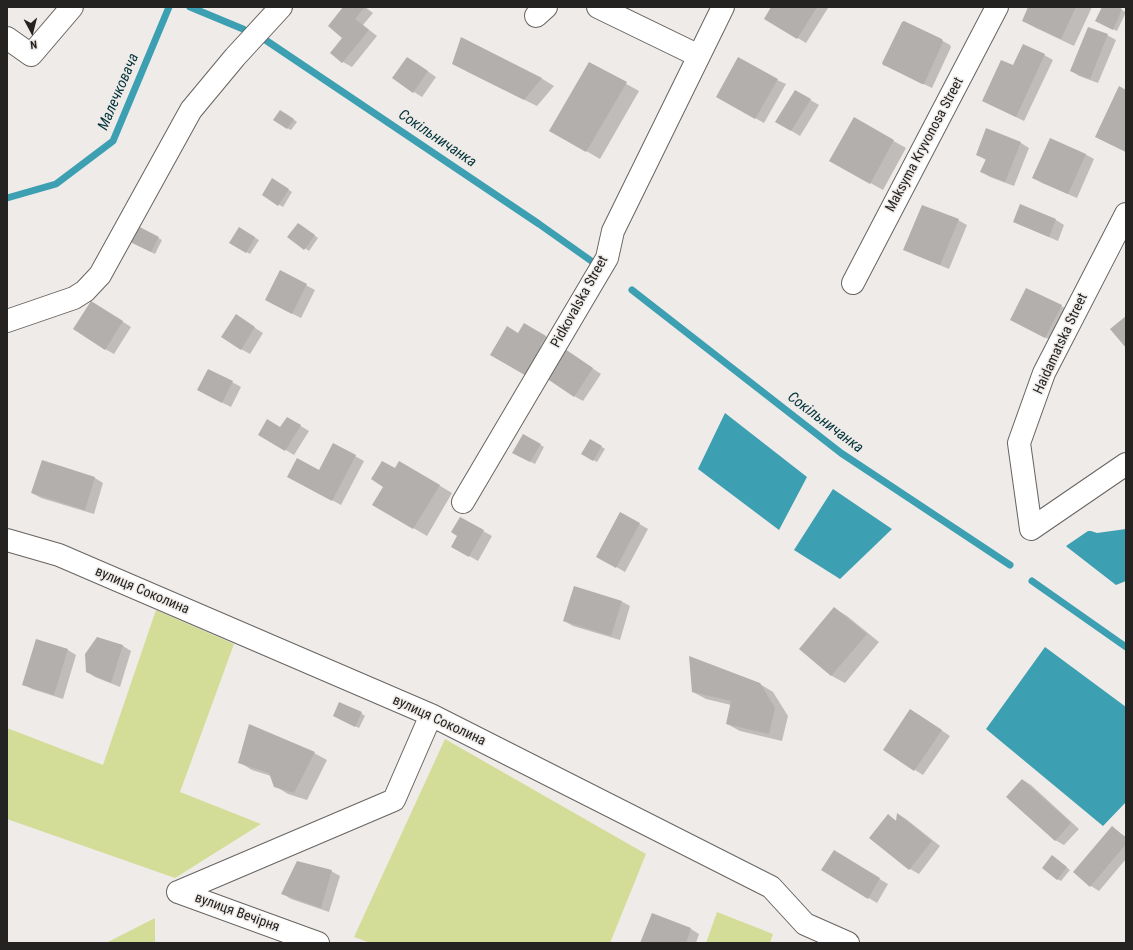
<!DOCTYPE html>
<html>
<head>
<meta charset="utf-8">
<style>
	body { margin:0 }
	#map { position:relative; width:1133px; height:950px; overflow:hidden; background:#efebe8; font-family:"Roboto Condensed",sans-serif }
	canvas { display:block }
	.frame { position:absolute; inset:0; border:8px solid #242322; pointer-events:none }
	.north { position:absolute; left:12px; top:12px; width:40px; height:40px; -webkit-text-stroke:3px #efebe8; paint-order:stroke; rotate:173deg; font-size:11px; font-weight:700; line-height:16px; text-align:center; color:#242322 }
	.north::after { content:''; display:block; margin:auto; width:14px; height:18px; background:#242322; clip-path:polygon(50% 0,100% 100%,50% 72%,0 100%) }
</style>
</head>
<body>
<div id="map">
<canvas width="1133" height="950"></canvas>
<div class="frame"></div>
<div class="north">N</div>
</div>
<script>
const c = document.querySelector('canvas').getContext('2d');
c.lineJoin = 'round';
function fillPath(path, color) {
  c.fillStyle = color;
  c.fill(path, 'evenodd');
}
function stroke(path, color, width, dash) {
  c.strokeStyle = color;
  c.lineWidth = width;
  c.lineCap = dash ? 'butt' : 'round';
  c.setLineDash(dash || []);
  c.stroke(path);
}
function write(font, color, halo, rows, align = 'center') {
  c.font = font + ' "Roboto Condensed",sans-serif';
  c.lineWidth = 3;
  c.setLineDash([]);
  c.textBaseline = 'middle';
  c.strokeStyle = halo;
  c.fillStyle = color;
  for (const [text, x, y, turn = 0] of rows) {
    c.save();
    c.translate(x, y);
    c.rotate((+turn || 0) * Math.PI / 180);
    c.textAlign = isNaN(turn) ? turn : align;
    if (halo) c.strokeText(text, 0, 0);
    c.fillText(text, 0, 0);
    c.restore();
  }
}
const green = new Path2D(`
	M156 610 234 644 180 792 261 824 175 878 7 819V728L103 765Z
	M445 739 646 854 610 943H371L354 937Z
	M717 912 773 934 770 943H706Z
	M155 918V943H106Z`);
const water = new Path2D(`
	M725 413 807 477 779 530 698 469Z
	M833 489 892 529 840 579 794 550Z
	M1126 529V581L1116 585 1067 547 1066 546 1088 531H1091L1097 533Z
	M1045 647 1126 707V802L1103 826 986 729Z`);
const shadow = new Path2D(`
	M344 7H365L373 13 363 25 377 36 352 67 343 62 331 53 344 38Z
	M772 7H826L828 8 806 43 765 18Z
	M1029 7H1092L1074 46 1036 28 1023 21Z
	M1103 7H1116L1126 12 1117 31 1101 23Z
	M1107 35 1116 40 1098 83 1079 76 1071 71Z
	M941 40 950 45 951 47 932 88 884 65Z
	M1044 55 1053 60 1024 121 983 101Z
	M416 63 436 77 422 97 414 92Z
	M589 63 639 91 600 159 550 130Z
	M466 71 541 78 554 86 537 106Z
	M777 80 786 84 764 123 717 97Z
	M795 91 819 105 800 136 777 122Z
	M1126 91V152L1096 137Z
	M285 113 297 122 291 130 287 128Z
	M854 119 906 148 883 190 842 167Z
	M987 130 1021 143 1029 148 1014 186 990 177 982 172 986 160 977 155Z
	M1085 154 1094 159 1077 198 1042 183 1034 178Z
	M273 179 292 192 283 207 263 194Z
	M958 220 967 225 949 269 913 254Z
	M1056 220 1064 225 1058 241 1023 226 1014 222Z
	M134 225 162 240 155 254 131 242Z
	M302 226 318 238 309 251 289 237Z
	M239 228 259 240 250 254 231 243Z
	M281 272 315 290 301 318 275 305Z
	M1061 306 1070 311 1054 342 1020 324Z
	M100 307 131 327 114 354 105 349Z
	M244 321 263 333 250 354 241 349Z
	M524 324 554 341 548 352 518 334Z
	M574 356 601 374 583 401 574 396Z
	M232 382 241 387 231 407 207 395Z
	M287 418 309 431 294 455 260 434 284 431Z
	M523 435 544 447 535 464 514 453Z
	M591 440 605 449 597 462 583 454Z
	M333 444 364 461 341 505 297 481 319 472Z
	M42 462 95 478 103 483 94 514 41 498 32 493Z
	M400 462 452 493 427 536 374 505Z
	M621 513 648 529 625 572 606 561Z
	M460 518 492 536 478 561 452 546 458 535Z
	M621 601 630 606 620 640 573 626 564 621Z
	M834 608 847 616 879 642 845 683 832 676 800 649Z
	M97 638 123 646 131 651 120 687 95 677 87 672Z
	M36 640 68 650 76 655 63 699 32 689 23 684Z
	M760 684 773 692 788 716 782 741 740 731 727 724 731 705 706 699 693 692Z
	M361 713 365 716 359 728 338 718Z
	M919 715 950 736 923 775 915 770Z
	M314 753 327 760 307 800 288 794 275 786 271 776 252 770 239 762Z
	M1023 780 1031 785 1079 829 1064 845 1055 840Z
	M898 814 906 819 940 846 919 874 910 869 870 838 888 816 897 821Z
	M1112 827 1126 837V859L1099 891 1091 886Z
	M834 852 888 884 877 903 823 870Z
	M1056 859 1070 870 1061 881 1057 879Z
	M331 871 340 876 329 912 291 899 283 894Z
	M652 914 691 929 699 934 696 943H641Z`);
const stream = new Path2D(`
	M190 7 243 29
	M261 37 539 224 597 265
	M7 198 56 184 113 141 169 7
	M632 290 841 453 1010 565
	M1032 581 1126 647`);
const building = new Path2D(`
	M343 7H365L355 19 369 30 342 63 330 53 342 38 328 26Z
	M771 7H817L797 39 764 19Z
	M1028 7H1076L1061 39 1022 21Z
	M1102 7H1118L1122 9 1113 30 1095 21Z
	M904 21 942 39 943 42 924 84H922L886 66 883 65 882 63 902 22Z
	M1088 27 1108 34 1090 79 1070 71Z
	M461 37 542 78 524 100 452 64Z
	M1023 44 1045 54 1016 117 982 101 1001 60 1013 65Z
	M407 57 428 71 413 93 392 78Z
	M738 57 778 79 755 119 716 97Z
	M589 62 627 82 586 152 549 131Z
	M1119 86 1126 90V152L1095 137Z
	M795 90 811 99 791 131 775 122Z
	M280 110 294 119 287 129 273 120Z
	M854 117 894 140 870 184 829 161Z
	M986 128 1021 142 1005 182 980 172 986 159 976 155Z
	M1050 138 1086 154 1068 194 1032 178Z
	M272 178 289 189 278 206 262 195Z
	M1020 204 1056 219 1049 237 1013 222Z
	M922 205 959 219 940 265 903 250Z
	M298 223 315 235 304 250 287 237Z
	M134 224 159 237 151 252 126 240Z
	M239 227 255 237 246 253 229 243Z
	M280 270 307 284 292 314 265 300Z
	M1026 288 1062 305 1045 338 1010 320Z
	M91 301 123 321 105 350 73 329Z
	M236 314 255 327 241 350 221 337Z
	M1126 316V348L1110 329Z
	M524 323 546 336 540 346 546 350 530 378 490 355 507 326 518 333Z
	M565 349 593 368 574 397 546 378Z
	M208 369 233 381 222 403 197 390Z
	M287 417 301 425 285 451 258 435 267 419 280 427Z
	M523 434 541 444 530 462 512 453Z
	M590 439 602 446 593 461 581 454Z
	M333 443 356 455 332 501 287 477 297 458 319 470Z
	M42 460 95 477 85 510 31 493Z
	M382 461 395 468 399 461 440 485 413 529 372 505 383 487 371 479Z
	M620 512 640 523 616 568 596 557Z
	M460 517 484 530 469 557 451 547 457 536 451 532Z
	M574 586 622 601 611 636 563 621Z
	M834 607 867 634 831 676 799 649Z
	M97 637 123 645 111 683 86 672 85 654Z
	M36 639 68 649 54 695 22 685Z
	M689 656 760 683 775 708 769 734 726 724 731 701 692 692Z
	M339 702 362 712 355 727 333 716Z
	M910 709 942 730 914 771 883 750Z
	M249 724 315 752 294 793 274 787 269 773 238 763Z
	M1022 779 1071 823 1055 841 1006 797Z
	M897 813 932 841 909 870 869 838 888 814 896 821Z
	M1112 826 1126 838V844L1090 887 1073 872Z
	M834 850 880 878 868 899 821 870Z
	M1052 855 1067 867 1057 880 1042 868Z
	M297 861 332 870 321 908 281 894Z
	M652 913 691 928 686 943H640Z`);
const minor = new Path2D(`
	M598 7 699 56
	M536 16 546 7
	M7 38 31 55 72 7
	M1126 214 1044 373 1019 443 1031 529 1126 464
	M853 283 997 7
	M7 321 74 298 85 291 100 275 191 110 235 57 281 7
	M463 502 607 258 613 231 723 7
	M7 540 59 555 431 715 771 887 805 924 848 943
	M178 892 394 800 431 715
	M178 892 318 943`);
const streetNames = [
	["Maksyma Kryvonosa Street",925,145,-62],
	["Pidkovalska Street",580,302,-61],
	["Haidamatska Street",1061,344,-65],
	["вулиця Соколина",142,591,23],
	["вулиця Соколина",439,721,25],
	["вулиця Вечірня",237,913,20]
];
const waterNames = [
	["Малечковача",119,92,-67],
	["Сокільничанка",437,139,34],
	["Сокільничанка",825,423,37]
];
fillPath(green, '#d3dd97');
fillPath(water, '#3ca0b2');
fillPath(shadow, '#0003');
stroke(stream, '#3ca0b2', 7);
fillPath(building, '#b2afac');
stroke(minor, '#676461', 24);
stroke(minor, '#fff', 22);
write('14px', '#242322', '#efebe8', streetNames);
write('italic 15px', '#03343b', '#efebe8', waterNames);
</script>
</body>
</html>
